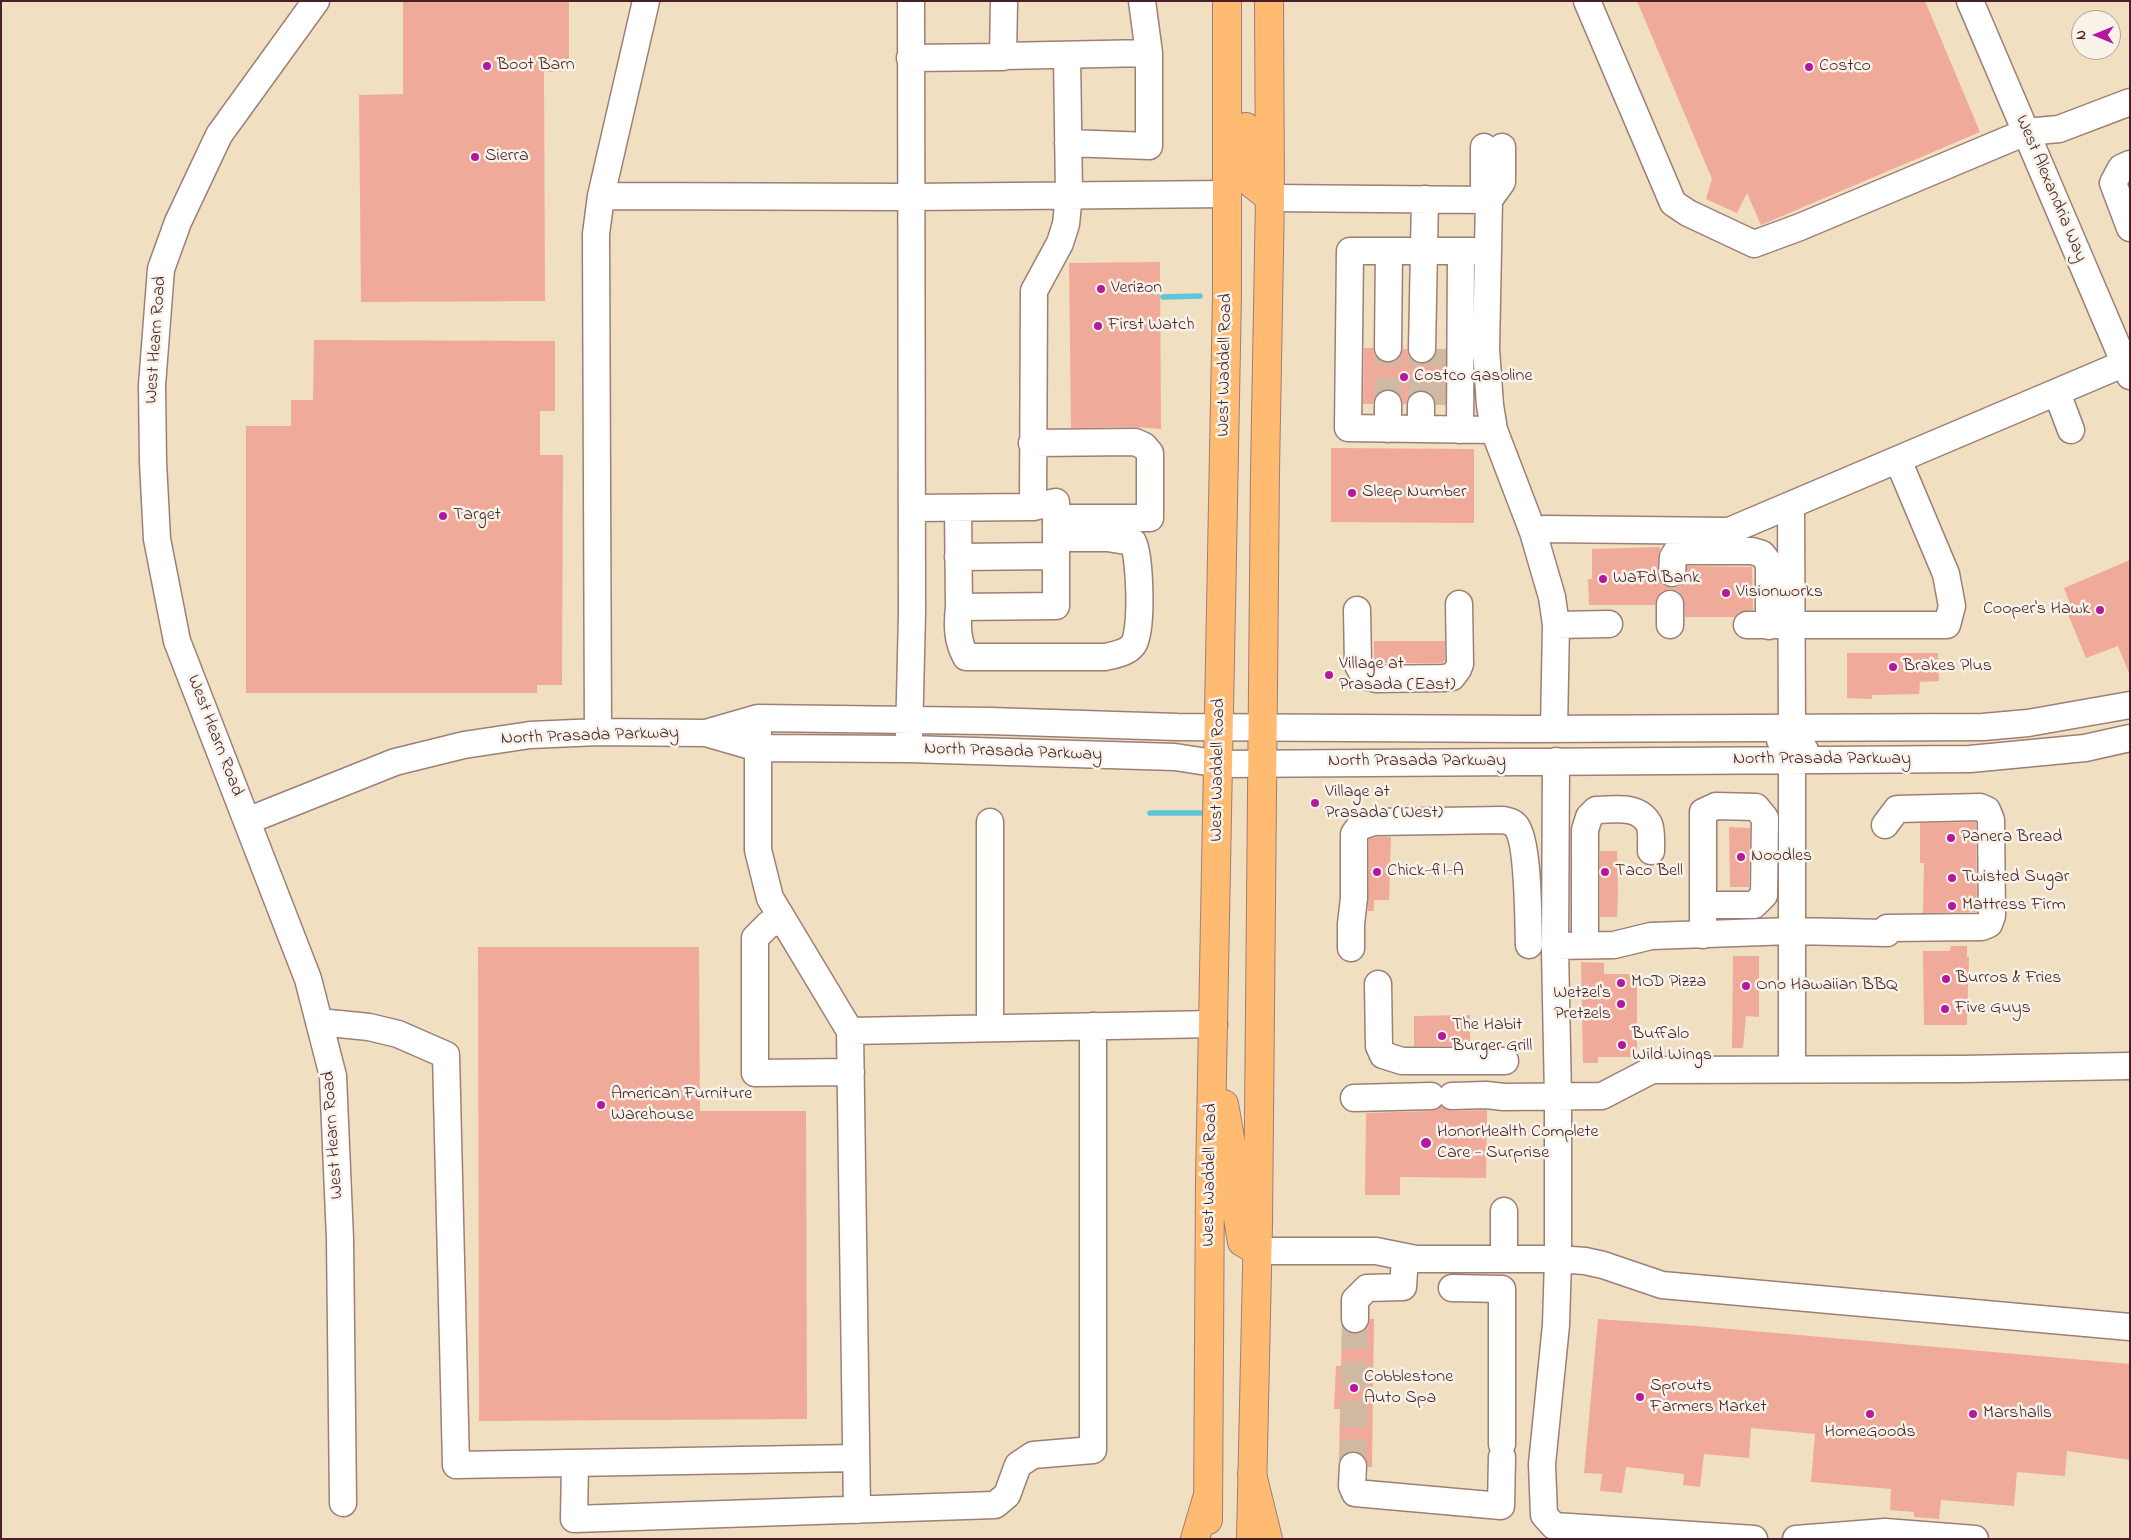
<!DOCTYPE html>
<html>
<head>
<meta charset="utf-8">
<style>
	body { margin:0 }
	#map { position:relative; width:2131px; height:1540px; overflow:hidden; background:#f1dfc1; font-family:"Indie Flower",sans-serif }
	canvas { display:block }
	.frame { position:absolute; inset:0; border:2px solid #4a1f2b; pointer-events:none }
	.north { position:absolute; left:2071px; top:10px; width:50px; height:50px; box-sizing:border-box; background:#f7f3e8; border:1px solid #b29e9c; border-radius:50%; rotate:270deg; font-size:14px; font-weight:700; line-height:20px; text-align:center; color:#4a1f2b }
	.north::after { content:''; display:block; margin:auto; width:18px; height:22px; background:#b5179e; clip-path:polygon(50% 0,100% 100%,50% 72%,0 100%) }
</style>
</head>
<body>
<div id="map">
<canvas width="2131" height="1540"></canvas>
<div class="frame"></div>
<div class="north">N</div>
</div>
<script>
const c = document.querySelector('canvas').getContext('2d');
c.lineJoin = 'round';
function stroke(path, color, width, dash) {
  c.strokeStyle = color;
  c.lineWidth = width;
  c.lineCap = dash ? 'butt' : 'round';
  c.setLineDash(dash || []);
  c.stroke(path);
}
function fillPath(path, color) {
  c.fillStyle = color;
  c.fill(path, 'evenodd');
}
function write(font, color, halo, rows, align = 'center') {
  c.font = font + ' "Indie Flower",sans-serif';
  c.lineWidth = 5;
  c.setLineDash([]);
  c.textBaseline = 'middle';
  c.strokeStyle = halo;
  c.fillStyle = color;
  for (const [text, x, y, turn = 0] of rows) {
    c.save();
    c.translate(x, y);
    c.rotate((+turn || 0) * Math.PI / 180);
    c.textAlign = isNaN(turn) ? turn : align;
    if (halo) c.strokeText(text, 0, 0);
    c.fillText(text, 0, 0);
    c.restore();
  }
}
const stream = new Path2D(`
	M1163 297 1200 296
	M1150 813H1201`);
const building = new Path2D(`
	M403 1H569V71L544 72 545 301 361 302 359 95 403 94Z
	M1637 1H1925L1980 132 1761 225 1747 193 1737 213 1706 199 1712 179Z
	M1160 262 1161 429 1135 427 1071 428 1069 263Z
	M314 340 555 341V411H540V455H563L562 685H537V693H246V426H291V400H313Z
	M1364 348H1373L1375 356 1381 361 1387 363 1396 361 1401 355 1403 349H1407L1409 357 1415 362 1421 364 1430 362 1435 356 1437 349H1445V405H1436L1434 397 1428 392 1421 390 1413 392 1408 397 1406 404H1403L1401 396 1395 391 1388 389 1380 391 1375 397 1373 404H1363Z
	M1331 448 1474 449V523L1331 522Z
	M1660 547 1657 572 1658 579 1663 585 1671 588 1678 587 1684 582 1687 566 1752 567 1753 610 1740 612 1735 617H1685L1683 597 1678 591 1670 589 1662 591 1657 597 1655 605H1589L1588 579H1592V549Z
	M2130 560V673H2129L2118 646 2086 658 2067 612 2072 609 2064 588Z
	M1374 641H1445V661L1442 663H1374Z
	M1847 653H1938L1939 681 1920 682 1919 694 1872 695V699L1847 698Z
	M1976 822 1977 912 1923 913 1924 863H1920V823Z
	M1729 827 1750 828 1749 887H1730Z
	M1377 837H1391L1389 900H1374V911H1368L1369 839Z
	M1600 851H1617L1618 893 1617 917H1600Z
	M1951 946H1967V957H1969L1967 1025H1924L1923 951H1950Z
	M478 947H699L700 1111H806L807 1419 479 1421Z
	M1733 956H1759V1017L1746 1016 1743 1048H1732Z
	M1581 962 1604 963V974H1637V1057H1598V1063H1583Z
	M1470 1015V1046H1414V1016Z
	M1441 1106 1452 1111 1487 1110 1486 1178 1400 1177V1195H1365L1366 1113 1431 1111Z
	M1370 1319H1374L1372 1467H1368L1366 1459 1362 1454 1354 1451 1346 1453 1339 1461 1340 1409H1334L1336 1366H1341L1342 1325 1347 1332 1355 1334 1362 1332 1368 1327Z
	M1598 1319 1696 1326 2130 1364V1460L2067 1451 2065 1476 2017 1472 2014 1506 1941 1500 1939 1519 1914 1517V1512L1890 1510 1891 1489 1811 1482 1815 1434 1751 1428 1749 1458 1704 1454 1700 1487 1683 1485 1684 1474 1626 1467 1622 1493 1600 1491 1602 1474 1584 1473Z`);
const minorTunnel = new Path2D(`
	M1388 404V348
	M1421 405 1422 349
	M1444 405 1445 349
	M1353 1466 1355 1319`);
const minor = new Path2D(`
	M316 1 219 135 178 222 161 269 152 385 153 462 157 539 177 641 308 979 333 1076 340 1239 343 1503
	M646 1 601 196 910 197 1227 194
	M1587 1 1673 203 1688 213 1754 244 1800 227 2026 132 2059 129 2130 102
	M1970 1 2130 376
	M1003 56 1149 53 1142 1
	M910 58 1003 57 1004 1
	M1068 143 1149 146V53
	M1484 147V184L1489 200 1486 349 1490 405 1494 430 1533 532 1552 597 1556 625 1554 729
	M2130 164 2121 168 2113 183 2130 228
	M1270 198 1489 200
	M1489 200 1502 182V147
	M1488 251H1350L1348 428 1494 430
	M1388 348 1389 251
	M1422 349 1425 199
	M2057 393 2071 430
	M1388 404V429
	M1421 429V405
	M1460 430 1461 252
	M1032 443 1135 442 1144 446 1150 453V518H1056
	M912 508 1033 507 1034 291 1060 243 1066 224 1069 195 1067 55
	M958 508 959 607 1056 606V502L1033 507
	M1533 532 1544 529 1729 531 2130 361
	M958 557 1056 556
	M1672 573 1673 557 1677 551H1752L1762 554 1769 563V626
	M1670 604V625
	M959 607C957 625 957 641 966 657H1105C1114 655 1127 653 1133 645 1143 633 1140 556 1133 542L1107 538H1056
	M1357 610 1358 665 1364 676 1376 679 1443 678 1452 677 1458 669 1460 664 1459 604
	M1556 625 1609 624
	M1747 625H1947L1952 606 1946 574 1898 460
	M758 731V850L770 898 850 1031
	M598 732 596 234 601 196
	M706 733 758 748 908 749 1175 757 1220 764 1970 759 2085 748 2130 738
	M909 738 912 613 911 1
	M1780 740 1792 729 1791 505
	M1556 761 1555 950 1558 1097V1259L1556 1325 1542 1464 1544 1515 1554 1526 1754 1539
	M247 821 395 762 464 745 530 735 598 732 706 733 758 718 990 721 1177 727 1530 729 1983 727 2028 723 2130 705
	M990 822V1028
	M1885 825 1897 809 1980 807 1987 810 1991 820 1992 916 1989 924 1982 927 1887 928
	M1703 905H1754L1764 895 1765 818 1756 807 1716 806 1703 812V935
	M784 921 769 924 755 938V1073L851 1072
	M1585 945V830L1589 817 1596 810C1614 810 1638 804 1649 824 1652 830 1651 843 1651 851
	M1555 946 1614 945 1651 936 1791 931 1887 933
	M1351 948V924L1354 898V834L1359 827 1374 822 1503 820C1508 821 1513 822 1516 826 1529 842 1528 922 1529 945
	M1378 984 1379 1046 1383 1055 1402 1061H1505
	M319 1022 369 1027 398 1034 446 1055 456 1465 856 1458
	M1792 1068V761L1805 750
	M1452 1096 1486 1095 1504 1097 1602 1096 1652 1070 1961 1069 2130 1066
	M1354 1098 1431 1096
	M1504 1211V1259
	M1257 1251H1376L1416 1259H1558L1585 1261 1603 1265 1662 1285 2130 1327
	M1452 1288 1502 1289V1444
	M1355 1319V1300L1367 1288 1403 1287 1405 1257
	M575 1464 574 1519 995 1505 1007 1495 1018 1465 1033 1455 1093 1450V1026
	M1353 1466 1352 1486 1355 1493 1501 1506 1502 1457
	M857 1510 850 1031 1214 1024
	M1796 1539 1885 1532 1975 1539`);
const major = new Path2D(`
	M1246 127 1247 174 1251 183 1270 198
	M1224 1104 1233 1155 1236 1206 1242 1242 1257 1251
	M1208 1520 1210 1179 1227 295V1
	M1251 1539 1258 1225 1265 472 1270 198 1269 1`);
const highway = new Path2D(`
	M1252 1474 1268 1539
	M1195 1539 1208 1495`);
const markers = [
	[487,66,5,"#b5179e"],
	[1809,67,5,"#b5179e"],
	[475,157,5,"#b5179e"],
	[1101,289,5,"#b5179e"],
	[1098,326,5,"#b5179e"],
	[1404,377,5,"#b5179e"],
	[1352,493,5,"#b5179e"],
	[443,516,5,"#b5179e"],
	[1603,579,5,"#b5179e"],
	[1726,593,5,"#b5179e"],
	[2100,610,5,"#b5179e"],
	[1893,667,5,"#b5179e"],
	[1329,675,5,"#b5179e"],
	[1315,803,5,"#b5179e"],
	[1951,838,5,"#b5179e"],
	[1741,857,5,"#b5179e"],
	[1377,872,5,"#b5179e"],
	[1605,872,5,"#b5179e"],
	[1952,878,5,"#b5179e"],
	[1952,906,5,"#b5179e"],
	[1946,979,5,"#b5179e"],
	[1621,983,5,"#b5179e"],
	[1746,986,5,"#b5179e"],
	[1621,1004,5,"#b5179e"],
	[1945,1009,5,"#b5179e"],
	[1442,1036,5,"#b5179e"],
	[1622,1045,5,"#b5179e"],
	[601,1105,5,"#b5179e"],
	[1426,1143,6,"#b5179e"],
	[1354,1388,5,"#b5179e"],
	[1640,1397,5,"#b5179e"],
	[1870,1414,5,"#b5179e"],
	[1973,1414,5,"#b5179e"]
];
const poiNames = [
	["Boot Barn",497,66],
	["Costco",1819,67],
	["Sierra",485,157],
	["Verizon",1111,289],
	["First Watch",1108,326],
	["Costco Gasoline",1414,377],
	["Sleep Number",1362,493],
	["Target",453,516],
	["WaFd Bank",1613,579],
	["Visionworks",1736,593],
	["Cooper's Hawk",2090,610,"right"],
	["Village at",1339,665],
	["Prasada (East)",1339,686],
	["Brakes Plus",1903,667],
	["Village at",1325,793],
	["Prasada (West)",1325,814],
	["Panera Bread",1961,838],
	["Noodles",1751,857],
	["Chick-fil-A",1387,872],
	["Taco Bell",1615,872],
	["Twisted Sugar",1962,878],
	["Mattress Firm",1962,906],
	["Burros & Fries",1956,979],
	["MOD Pizza",1631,983],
	["Ono Hawaiian BBQ",1756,986],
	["Wetzel's",1611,994,"right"],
	["Pretzels",1611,1015,"right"],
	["Five Guys",1955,1009],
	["The Habit",1452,1026],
	["Burger Grill",1452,1047],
	["Buffalo",1632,1035],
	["Wild Wings",1632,1056],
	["American Furniture",611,1095],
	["Warehouse",611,1116],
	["HonorHealth Complete",1437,1133],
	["Care - Surprise",1437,1154],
	["Cobblestone",1364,1378],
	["Auto Spa",1364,1399],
	["Sprouts",1650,1387],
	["Farmers Market",1650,1408],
	["Marshalls",1983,1414],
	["HomeGoods",1870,1433,"center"]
];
const streetNames = [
	["West Alexandria Way",2050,189,67],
	["West Hearn Road",157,340,-86],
	["West Waddell Road",1226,365,-89],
	["West Hearn Road",214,736,69],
	["North Prasada Parkway",590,737,-2],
	["North Prasada Parkway",1013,753,2],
	["North Prasada Parkway",1822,760],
	["North Prasada Parkway",1417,762],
	["West Waddell Road",1219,770,-89],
	["West Hearn Road",334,1135,-94],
	["West Waddell Road",1211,1175,-89]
];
stroke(stream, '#5ec5db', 5.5);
fillPath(building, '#f0aa9a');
stroke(minorTunnel, '#d0b9a3', 26, [26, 13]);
stroke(minor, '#9e7f76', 29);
stroke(major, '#9e7f76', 30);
stroke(highway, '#9e7f76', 30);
stroke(minor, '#fff', 26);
stroke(major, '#febb71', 28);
stroke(highway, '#febb71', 28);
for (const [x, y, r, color] of markers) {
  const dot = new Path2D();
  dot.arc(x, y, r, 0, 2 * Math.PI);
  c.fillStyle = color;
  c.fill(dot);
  stroke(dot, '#f7f3e8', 2);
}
write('18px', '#4a1f2b', '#f7f3e8', poiNames, 'left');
write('18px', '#4a1f2b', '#f7f3e8', streetNames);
</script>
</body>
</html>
